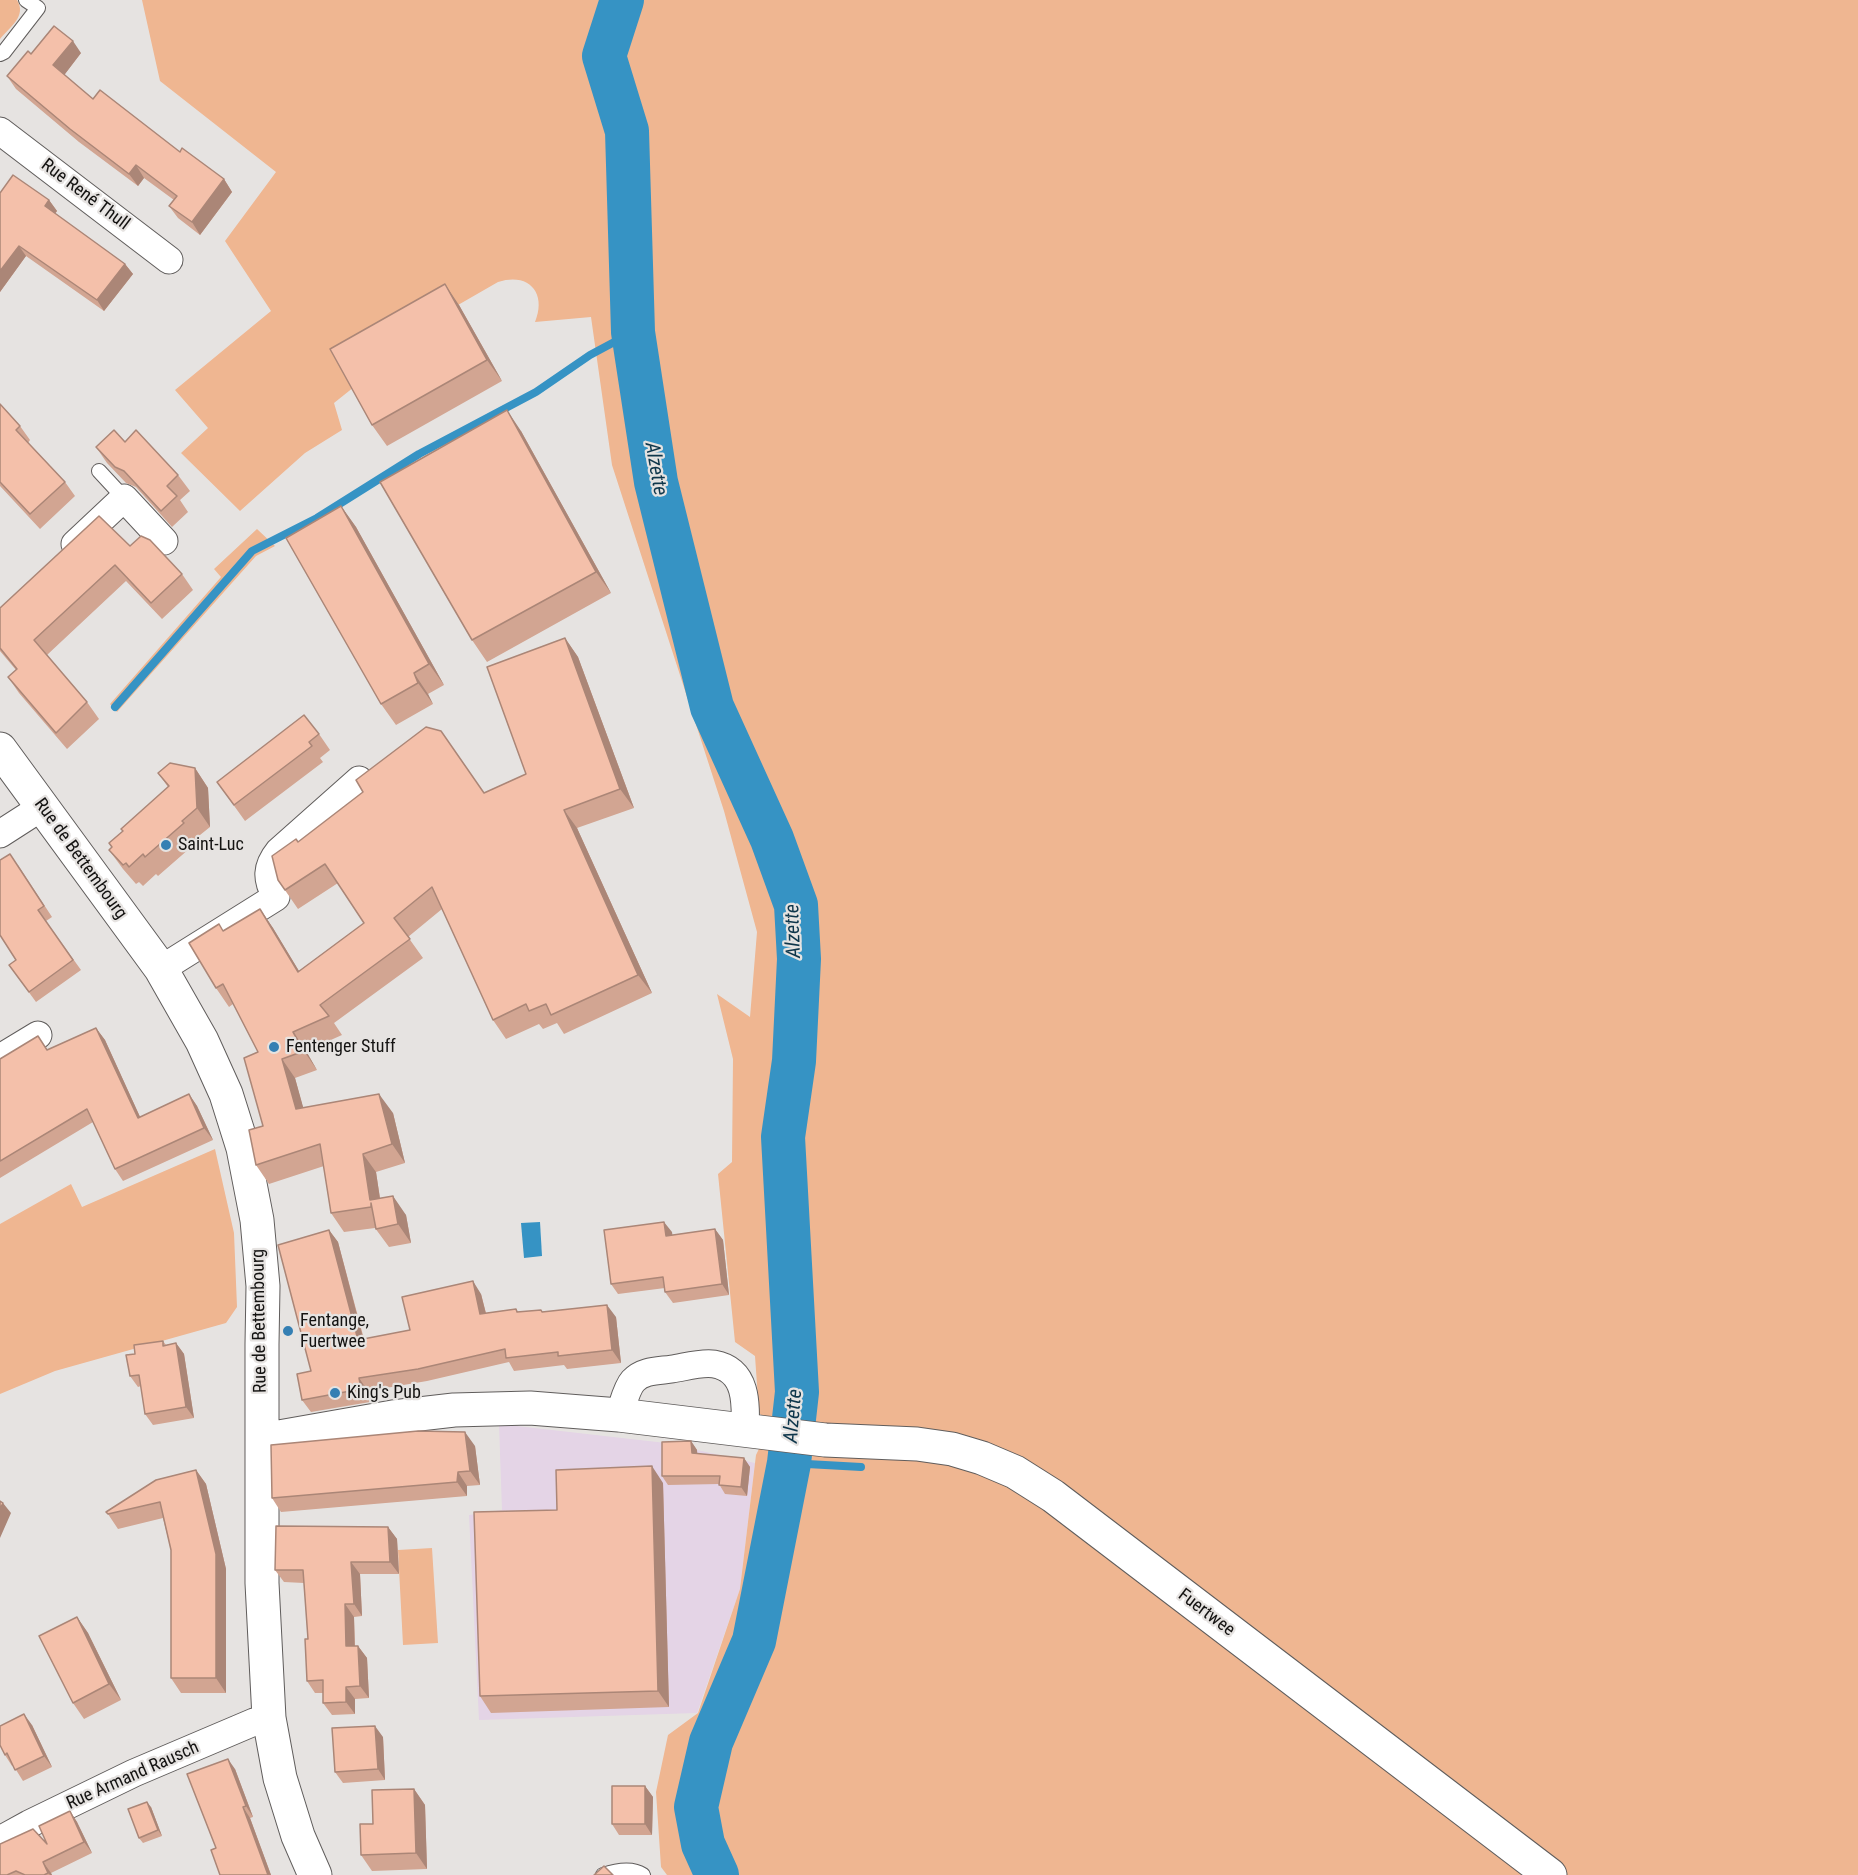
<!DOCTYPE html>
<html>
<head>
<meta charset="utf-8">
<style>
	body { margin:0 }
	canvas { display:block; background:#e6e3e1 }
</style>
</head>
<body>
<canvas width="1858" height="1875"></canvas>
<script>
const c = document.querySelector('canvas').getContext('2d');
c.lineJoin = 'round';
function fillPath(path, color) {
  c.fillStyle = color;
  c.fill(path, 'evenodd');
}
function stroke(path, color, width, dash) {
  c.strokeStyle = color;
  c.lineWidth = width;
  c.lineCap = dash ? 'butt' : 'round';
  c.setLineDash(dash || []);
  c.stroke(path);
}
function write(font, color, halo, rows, align = 'center') {
  c.font = font + ' "Roboto Condensed",sans-serif';
  c.lineWidth = 4.5;
  c.setLineDash([]);
  c.textBaseline = 'middle';
  c.strokeStyle = halo;
  c.fillStyle = color;
  for (const [text, x, y, turn = 0] of rows) {
    c.save();
    c.translate(x, y);
    c.rotate((+turn || 0) * Math.PI / 180);
    c.textAlign = isNaN(turn) ? turn : align;
    if (halo) c.strokeText(text, 0, 0);
    c.fillText(text, 0, 0);
    c.restore();
  }
}
const industrial = new Path2D(`
	M499 1424 666 1443 755 1463 740 1589 697 1713 479 1720 469 1515 502 1510Z`);
const green = new Path2D(`
	M0 0H17C27 16 10 27 0 39Z
	M142 0H1858V1875H667L661 1867 656 1792 668 1735 698 1713 740 1589 756 1455 771 1424 759 1413 755 1356 735 1342 718 1174 732 1162 733 1059 717 994 750 1017 757 932 724 811 612 465 591 317 535 322C547 293 529 272 498 282L345 370 354 387 334 403 342 430 305 453 240 511 181 453 208 428 175 390 271 311 225 241 276 172 160 81Z
	M257 529 275 546 256 556 117 712 110 704 221 577 214 569Z
	M215 1149 234 1233 237 1307 226 1323 55 1371 0 1394V1224L71 1184 82 1207Z
	M432 1548 438 1643 403 1645 398 1550Z`);
const water = new Path2D(`
	M540 1222 542 1256 524 1258 521 1223Z`);
const stream = new Path2D(`
	M115 707 252 551 317 518 419 454 536 392 590 355 633 332
	M789 1463 861 1467`);
const river = new Path2D(`
	M622 0 604 56 627 131 633 332 656 482 712 707 772 839 796 905 799 959 794 1061 783 1137 797 1392 789 1463 754 1641 711 1742 696 1807 703 1844 717 1875`);
const lane = new Path2D(`
	M0 54 4 52 38 8 26 0
	M99 471 124 498
	M603 1875C615 1871 631 1867 643 1875`);
const street = new Path2D(`
	M0 131 169 260
	M75 544 124 498 164 541
	M0 834 42 807
	M161 969 276 897C266 879 266 867 279 851L359 780
	M0 1058 38 1035
	M619 1415C623 1405 626 1389 633 1381 643 1370 659 1371 672 1369 685 1367 701 1362 714 1364 748 1370 746 1405 745 1432
	M0 1840 29 1824 134 1773 254 1722 269 1718`);
const secondary = new Path2D(`
	M0 749 161 969 202 1041 226 1094 243 1148 257 1220 263 1286 262 1344V1583L269 1718 280 1778 298 1836 315 1875
	M262 1440 393 1417 454 1410 530 1408 619 1415 825 1440 917 1444 952 1449 982 1458 1015 1472 1053 1496 1550 1875`);
const wall = new Path2D(`
	M81 53 64 75 93 99 224 179 232 192 200 235 178 218 169 206 174 200 144 178 138 186 79 142 16 89 7 76 31 54Z
	M0 193 49 200 57 211 55 214 125 264 133 274 104 311 26 256 0 292Z
	M459 305 502 381 387 446 372 425Z
	M0 404 20 426 30 440 28 443 65 482 75 496 40 529 0 486Z
	M521 431 611 593 487 662 472 640Z
	M96 447 178 475 190 491 180 500 188 512 172 527 136 487 126 483 107 463Z
	M341 506 356 527 444 685 428 694 433 704 396 725 381 704Z
	M130 546 182 574 193 590 162 619 126 581 47 655 87 702 99 719 67 749 19 693 8 677 16 670 0 651V608Z
	M565 638 578 657 634 808 577 828 652 993 564 1034 557 1023 543 1029 539 1024 506 1039 493 1020 442 909 408 937 423 958 334 1023 342 1035 306 1051 317 1070 295 1078 303 1108 393 1113 405 1163 376 1172 380 1198 406 1215 411 1243 389 1247 375 1228 344 1232 331 1213 324 1166 269 1184 256 1165 263 1126 258 1052 233 1004 229 1007 216 988 224 930 260 909 273 928 299 971 364 923 338 883 298 909 278 880 298 842 484 793 526 774Z
	M319 734 330 750 320 758 323 762 245 821 217 782Z
	M195 768 208 788 210 827 195 839 197 842 158 876 156 874 143 886 139 882 136 884 123 869 109 850 168 787 158 773Z
	M18 865 52 917 46 921 81 970 36 1002 9 965 16 960Z
	M96 1028 105 1040 140 1117 189 1094 197 1106 213 1140 123 1181 115 1169 93 1122 0 1178V1059L48 1050Z
	M715 1229 723 1240 729 1295 673 1303 665 1292V1288L618 1294 611 1284 672 1232V1235Z
	M329 1230 338 1242 364 1339 410 1330 481 1294 486 1313 516 1309 518 1312H543L616 1317 621 1363 567 1369 564 1365 514 1371 509 1362 427 1381 368 1391 370 1402 311 1412 302 1400 311 1371Z
	M163 1341 166 1345 176 1343 184 1354 194 1418 153 1425 145 1414 141 1386 138 1387 130 1376 135 1354Z
	M691 1441 697 1450V1454L744 1458 750 1467 747 1496 725 1494 719 1484 668 1485 662 1476Z
	M475 1446 480 1485 467 1486V1496L281 1512 272 1498Z
	M196 1470 206 1484 226 1569V1693H181L171 1678V1550L163 1518 118 1529 108 1514Z
	M663 1483 669 1707 491 1713 480 1696 557 1510Z
	M388 1527 397 1539 399 1574H360L362 1616 354 1617 355 1646H358L367 1658 369 1698 355 1699V1714L332 1715 323 1703V1693H315L307 1681 308 1639 304 1583 284 1582 275 1570Z
	M77 1617 88 1633 121 1700 84 1719 73 1703Z
	M32 1725 52 1767 23 1781 13 1765 12 1766 5 1755Z
	M383 1737 385 1780 343 1783 335 1772Z
	M235 1769 253 1817 250 1818 271 1875H220Z
	M645 1786 653 1797 652 1835H619L612 1824Z
	M414 1789 425 1805 427 1869 372 1871 361 1855 373 1824Z
	M151 1807 162 1836 143 1843 139 1838Z
	M70 1811 77 1822 92 1853 51 1873 52 1875H0L47 1844Z`);
const shadedWall = new Path2D(`
	M73 41 81 53 62 78 53 65Z
	M136 165 144 178 138 186 129 174Z
	M224 179 232 192 200 235 192 222Z
	M49 200 57 211 52 217 45 206Z
	M19 246 26 256 0 292V271Z
	M125 264 133 274 104 311 97 300Z
	M445 284 459 305 502 381 487 360Z
	M507 410 521 431 611 593 596 572Z
	M341 506 356 527 444 685 429 664Z
	M565 638 578 657 634 808 620 789Z
	M414 673 428 694 433 704 418 683Z
	M195 768 208 788 210 827 197 808Z
	M564 810 577 828 652 993 638 975Z
	M260 909 273 928 311 991 298 972Z
	M96 1028 105 1040 146 1130 138 1118Z
	M293 1032 306 1051 317 1070 304 1051Z
	M282 1059 295 1078 309 1128 296 1109Z
	M189 1094 197 1106 213 1140 204 1128Z
	M379 1094 393 1113 405 1163 392 1144Z
	M363 1154 376 1172 383 1219 370 1200Z
	M393 1196 406 1215 411 1243 398 1224Z
	M664 1222 672 1232 674 1246 666 1236Z
	M715 1229 723 1240 729 1295 722 1284Z
	M329 1230 338 1242 367 1353 358 1340Z
	M473 1281 481 1294 489 1326 480 1314Z
	M607 1305 616 1317 621 1363 612 1350Z
	M176 1343 184 1354 194 1418 186 1407Z
	M359 1378 368 1391 370 1402 361 1389Z
	M465 1432 475 1446 480 1485 470 1471Z
	M691 1441 697 1450 698 1462 692 1453Z
	M744 1458 750 1467 747 1496 741 1487Z
	M652 1466 663 1483 669 1707 658 1691Z
	M196 1470 206 1484 226 1569V1693L216 1678Z
	M458 1472 467 1486V1496L457 1482Z
	M3 1503 11 1513 0 1538V1509Z
	M388 1527 397 1539 399 1574 390 1562Z
	M351 1562 360 1574 362 1616 354 1604Z
	M345 1604 354 1617 355 1659 346 1646Z
	M77 1617 88 1633 121 1700 109 1684Z
	M358 1646 367 1658 369 1698 360 1686Z
	M346 1687 355 1699V1714L346 1702Z
	M24 1714 32 1725 52 1767 44 1756Z
	M375 1726 383 1737 385 1780 378 1769Z
	M228 1759 235 1769 253 1817 246 1806Z
	M645 1786 653 1797 652 1835 645 1824Z
	M414 1789 425 1805 427 1869 416 1853Z
	M147 1802 151 1807 162 1836 158 1830Z
	M243 1807 250 1818 271 1875H268Z
	M70 1811 77 1822 92 1853 84 1842Z
	M43 1862 51 1873 52 1875H50L48 1873Z`);
const building = new Path2D(`
	M54 26 73 41 53 65 93 99 100 90 180 152 182 148 224 179 192 222 169 206 177 196 136 165 129 174 70 129 7 76 28 51 31 54Z
	M13 175 49 200 45 206 125 264 97 300 19 246 0 271V193Z
	M445 284 487 360 372 425 330 349Z
	M0 404 20 426 16 430 65 482 30 514 0 482Z
	M507 410 596 572 472 640 380 482Z
	M114 430 125 442 136 430 178 475 167 486 177 496 161 511 124 471 115 467 96 447Z
	M341 506 429 664 414 673 418 683 381 704 286 538Z
	M99 516 130 546 141 536 150 540 182 574 151 603 115 565 34 640 87 702 56 733 8 677 17 669 0 648V608Z
	M565 638 620 789 564 810 638 975 551 1015 546 1004 529 1011 526 1004 493 1020 432 887 394 918 410 939 320 1005 329 1016 293 1032 304 1051 282 1059 296 1109 379 1094 392 1144 363 1154 370 1200 393 1196 398 1224 376 1229 371 1203V1207L331 1213 320 1144 256 1165 249 1130 263 1126 244 1058 258 1052 223 984 216 988 189 943 219 924 223 931 260 909 298 972 364 923 325 864 285 890 278 880 272 856 296 839 298 842 363 792 356 780 426 727 441 731 484 793 526 774 487 667Z
	M304 715 319 734 309 742 312 746 234 805 217 782Z
	M170 763 195 768 197 808 182 821 184 823 145 857 143 854 129 867 126 863 123 865 109 850 112 847 109 843 123 831 121 829 169 786 158 773Z
	M10 854 44 906 38 910 73 960 29 992 9 965 16 960 0 935V860Z
	M96 1028 138 1118 189 1094 204 1128 115 1169 87 1109 0 1161V1059L38 1036 47 1050Z
	M664 1222 666 1236 715 1229 722 1284 665 1292 663 1277 611 1284 604 1230Z
	M329 1230 358 1340 410 1330 402 1297 473 1281 480 1314 516 1309 517 1312 541 1310 542 1312 607 1305 612 1350 558 1356V1352L506 1358 505 1349 418 1369 359 1378 361 1389 302 1400 297 1374 311 1371 278 1245Z
	M163 1341V1346L176 1343 186 1407 145 1414 139 1375 130 1376 126 1355 135 1354 134 1345Z
	M418 1431 465 1432 470 1471 458 1472 457 1482 272 1498 271 1445Z
	M691 1441 692 1453 744 1458 741 1487 719 1485 720 1476H662V1442Z
	M652 1466 658 1691 480 1696 474 1512 557 1510 556 1470Z
	M196 1470 216 1554V1678H171V1550L160 1502 108 1514 106 1512 156 1480Z
	M0 1501 3 1503 0 1509Z
	M276 1526 388 1527 390 1562H351L354 1604H345L346 1646H358L360 1686 346 1687V1702L323 1703V1680L307 1681 305 1639H308L303 1570H275Z
	M77 1617 109 1684 73 1703 39 1636Z
	M24 1714 44 1756 15 1770 7 1753 5 1755 0 1745V1726Z
	M375 1726 378 1769 335 1772 332 1728Z
	M228 1759 246 1806 243 1807 268 1875H220L211 1850 216 1848 187 1774Z
	M612 1786H645V1824H612Z
	M414 1789 416 1853 361 1855 360 1824H373L372 1790Z
	M147 1802 158 1830 139 1838 128 1809Z
	M70 1811 84 1842 43 1862 48 1873 44 1875H25L16 1871 7 1875H0V1844L33 1829 47 1844 39 1826Z
	M604 1866 613 1875H594Z`);
const markers = [
	[166,845,6,"#357fb3"],
	[274,1047,6,"#357fb3"],
	[288,1331,6,"#357fb3"],
	[335,1393,6,"#357fb3"]
];
const streetNames = [
	["Rue René Thull",85,195,37],
	["Rue de Bettembourg",80,859,54],
	["Rue de Bettembourg",260,1321,-91],
	["Fuertwee",1206,1613,37],
	["Rue Armand Rausch",133,1776,-24]
];
const poiNames = [
	["Saint-Luc",178,845],
	["Fentenger Stuff",286,1047],
	["Fentange,",300,1321],
	["Fuertwee",300,1342],
	["King's Pub",347,1393]
];
const waterNames = [
	["Alzette",655,469,80],
	["Alzette",794,931,-92],
	["Alzette",794,1416,-85]
];
fillPath(industrial, '#e4d4e6');
fillPath(green, '#efb691');
fillPath(water, '#3693c4');
stroke(stream, '#3693c4', 8);
stroke(river, '#3693c4', 44);
stroke(lane, '#605d5c', 16);
stroke(street, '#605d5c', 29);
stroke(secondary, '#605d5c', 35);
stroke(lane, '#fff', 14);
stroke(street, '#fff', 27);
stroke(secondary, '#fff', 33);
fillPath(wall, '#d2a592');
fillPath(shadedWall, '#ab8677');
fillPath(building, '#f4c0aa');
stroke(building, '#ab8677', 1.5);
for (const [x, y, r, color] of markers) {
  const dot = new Path2D();
  dot.arc(x, y, r, 0, 2 * Math.PI);
  c.fillStyle = color;
  c.fill(dot);
  stroke(dot, '#e6e3e1', 2);
}
write('18px', '#141312', '#e6e3e1', streetNames);
write('18px', '#141312', '#e6e3e1', poiNames, 'left');
write('italic 20px', '#0e364b', '#e6e3e1', waterNames);
</script>
</body>
</html>
